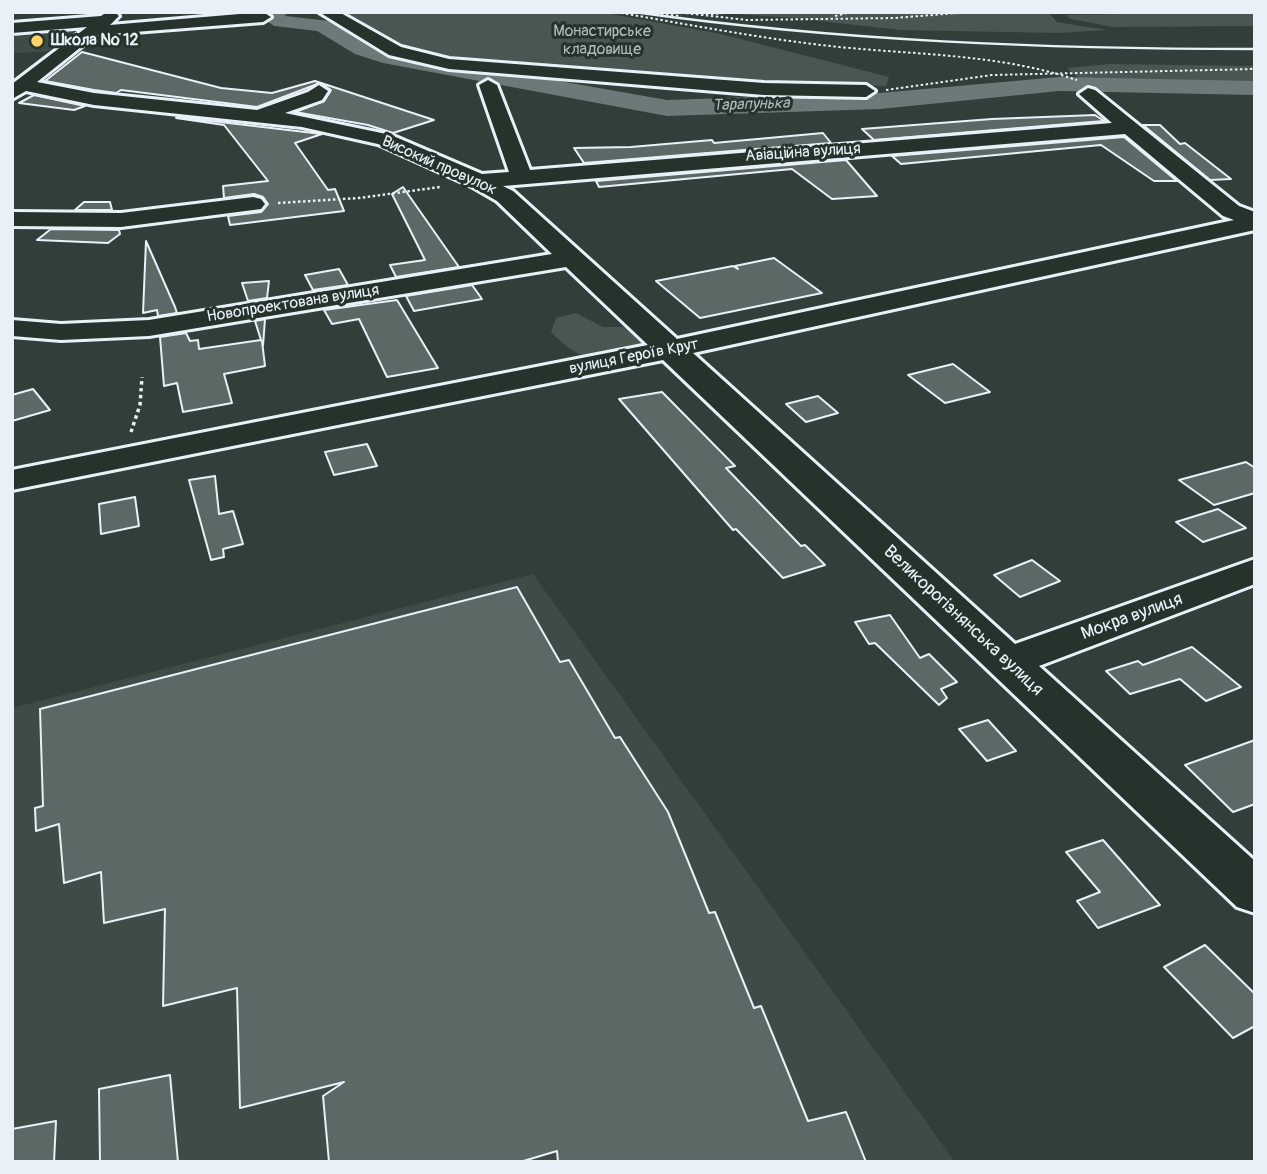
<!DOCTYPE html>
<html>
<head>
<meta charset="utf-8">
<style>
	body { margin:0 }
	#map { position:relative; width:1267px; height:1174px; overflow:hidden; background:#323e39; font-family:Pangolin,sans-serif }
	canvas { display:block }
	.frame { position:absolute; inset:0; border:14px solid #e8f1f8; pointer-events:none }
</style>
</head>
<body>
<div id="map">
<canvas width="1267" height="1174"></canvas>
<div class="frame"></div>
</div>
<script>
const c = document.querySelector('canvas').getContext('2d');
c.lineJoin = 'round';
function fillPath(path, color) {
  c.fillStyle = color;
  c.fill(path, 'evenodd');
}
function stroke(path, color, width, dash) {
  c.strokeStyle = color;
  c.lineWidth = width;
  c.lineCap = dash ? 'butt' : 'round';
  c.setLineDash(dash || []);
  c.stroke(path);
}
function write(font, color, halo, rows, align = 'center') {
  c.font = font + ' Pangolin,sans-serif';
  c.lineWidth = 6;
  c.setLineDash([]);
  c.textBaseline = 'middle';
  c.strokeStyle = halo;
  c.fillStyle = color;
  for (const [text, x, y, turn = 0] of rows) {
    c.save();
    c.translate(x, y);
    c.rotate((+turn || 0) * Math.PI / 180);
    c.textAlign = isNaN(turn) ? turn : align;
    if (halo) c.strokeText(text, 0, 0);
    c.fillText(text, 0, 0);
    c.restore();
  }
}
const built = new Path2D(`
	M83 24 48 52 12 53V29Z
	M533 574 955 1162H12V708Z`);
const green = new Path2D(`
	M334 12H600L721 34 889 77 886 86C797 84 709 78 621 72 524 64 418 69 334 12Z
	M706 12H1048L1057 22 1107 30 1059 33 900 30 793 18Z
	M1255 12V26L1113 27 1071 19 1066 15Z
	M1109 64 1255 66V91L1092 89C1085 79 1074 77 1067 68Z
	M576 313 603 327H633L648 340 645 349C599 357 587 369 551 332L556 318Z`);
const river = new Path2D(`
	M262 12H288L285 16 329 21 371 44 395 52 667 100 880 93 1059 77 1255 81V95L1059 91 880 109 667 116 383 63 355 54 317 31 274 26 260 16Z`);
const building = new Path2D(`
	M82 52 221 88 272 93 315 81 434 120 393 133 368 125 295 112 324 101 331 90 320 83 257 107 121 90 116 93 94 90 45 81Z
	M34 95 85 106 74 110 19 103Z
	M1095 115 1104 121 874 140 862 129 992 119Z
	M178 117 322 134 295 143 328 190 335 189 344 211 230 225 228 216 261 212 268 204 263 197 254 194 224 198 223 186 268 181 224 125 176 118Z
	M1143 125H1160L1180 144 1185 143 1231 179 1210 180Z
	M823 133 831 143 584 163 574 148 631 147 712 140 714 143Z
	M1124 137 1177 181H1154L1101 145 901 164 892 156Z
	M846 160 877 196 832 199 792 169 599 187 596 181Z
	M403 187 459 267 396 277 390 265 425 260 392 194Z
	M84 202H110L112 210H75Z
	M51 229 119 230 120 234 108 243 37 240Z
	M146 241 175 307 177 313 158 316 157 310 143 313Z
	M774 258 822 293 700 318 656 281 733 266 738 269 735 266Z
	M339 269 348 285 313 290 305 275Z
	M269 281 267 298 248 301 242 283Z
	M472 285 482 299 414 311 406 296Z
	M397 300 438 368 387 377 359 319 332 324 324 310Z
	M265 319 263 346 262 341 265 366 224 374 232 403 183 412 177 383 164 386 160 337 186 333 190 341 198 340 199 349 261 340 255 321Z
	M953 364 990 392 945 403 908 375Z
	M33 389 50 410 12 421V395Z
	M662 392 735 466 726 468 801 546 805 545 825 565 783 578 736 529 733 530 619 399Z
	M818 396 838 413 806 422 786 404Z
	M367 444 377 466 334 475 325 452Z
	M1246 462 1255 468V493L1214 505 1179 480Z
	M215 476 219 514 233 511 243 544 223 549 224 557 211 560 189 480Z
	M135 497 139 526 101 534 99 504Z
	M1218 509 1246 528 1203 542 1176 522Z
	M1032 560 1060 581 1020 597 994 575Z
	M517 587 560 662 569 660 615 738 620 737 668 812 709 913 715 912 754 1008 761 1006 808 1121 846 1112 866 1162H558L557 1151 520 1162H329L323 1096 344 1082 240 1108 237 988 163 1006 165 909 104 923 101 872 64 883 59 824 36 831 35 808 43 806 40 709Z
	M890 615 920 658 929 654 957 682 941 689 947 698 939 705 875 643 869 644 855 622Z
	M1192 647 1241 687 1206 701 1180 679 1130 694 1106 671 1138 661 1143 665Z
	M988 720 1016 751 987 761 959 729Z
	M1255 740V804L1233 812 1185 765Z
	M1103 840 1160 905 1098 928 1077 901 1100 892 1066 852Z
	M1205 945 1255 994V1026L1233 1038 1164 967Z
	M170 1075 178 1162H100L99 1089Z
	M56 1121 54 1162H12V1129Z`);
const pathFar2 = new Path2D(`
	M616 12C690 25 764 39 839 47 920 55 999 54 1077 80
	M641 12 681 16
	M676 12 747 20 895 18 970 12
	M701 15 735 12
	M835 16 851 12
	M886 90 992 75 1255 69`);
const pathFar1 = new Path2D(`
	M278 203 359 198 440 187`);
const path = new Path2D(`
	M131 432 140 405 142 377`);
const minor = new Path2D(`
	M107 12 116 13 119 16 110 25 263 12 271 17 263 22 96 35 37 82 94 93 257 110 308 92 319 85 328 91 322 100 285 113 391 135 482 174 509 172 479 85 488 80 497 85 530 170 1112 123 1079 94 1088 88 1095 90 1239 206 1255 212V230L693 353 1015 644 1255 559V584L1039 666 1255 861V913L1237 907 663 360 12 490V470L648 345 566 267 149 336 61 340 12 336V320L61 324 149 320 552 254 497 201 471 186 378 144 302 127 94 105 26 91 12 99V84L87 27 12 33V23L101 16ZM1125 134 1223 216 1234 220 677 339 513 191 503 186Z
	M319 12H339L401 47 449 59 764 83 866 85 875 91 866 97 764 95 449 69 389 55Z
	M253 197 261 199 265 204 261 209 121 227 12 226V212L121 213Z`);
const rail = new Path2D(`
	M634 12C840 41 1047 49 1255 49`);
const markers = [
	[37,41,7,"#ffd166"]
];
const farParknames = [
	["Монастирське",602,32],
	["кладовище",602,50]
];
const farPoinames = [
	["Школа № 12",51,41]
];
const farWaternames = [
	["Тарапунька",751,105,-2]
];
const farStreetnames = [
	["Авіаційна вулиця",803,153,-4],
	["Високий провулок",439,166,24],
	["Новопроектована вулиця",293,304,-9],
	["вулиця Героїв Крут",634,357,-11]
];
const streetNames = [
	["Мокра вулиця",1132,617,-20],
	["Великорогізнянська вулиця",963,621,43]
];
fillPath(built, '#3f4b46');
fillPath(green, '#495651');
fillPath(river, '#6d7978');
fillPath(building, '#5c6865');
stroke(building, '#e8f1f8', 2);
stroke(minor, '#e8f1f8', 6);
stroke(pathFar2, '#e8f1f8', 2, [2.5, 2.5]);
stroke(pathFar1, '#e8f1f8', 2.5, [2.5, 2.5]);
stroke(path, '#e8f1f8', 3.5, [3.5, 3.5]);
fillPath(minor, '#26332d');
stroke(rail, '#e8f1f8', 2.5);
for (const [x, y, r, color] of markers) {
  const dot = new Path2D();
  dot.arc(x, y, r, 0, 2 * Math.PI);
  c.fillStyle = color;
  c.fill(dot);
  stroke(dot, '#26332d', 2.5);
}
write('16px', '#b0bbbe', '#26332d', farParknames);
write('bold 16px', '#e8f1f8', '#26332d', farPoinames, 'left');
write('italic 16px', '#b1bbbe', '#26332d', farWaternames);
write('16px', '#e8f1f8', '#26332d', farStreetnames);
write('18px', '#e8f1f8', '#26332d', streetNames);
</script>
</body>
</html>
